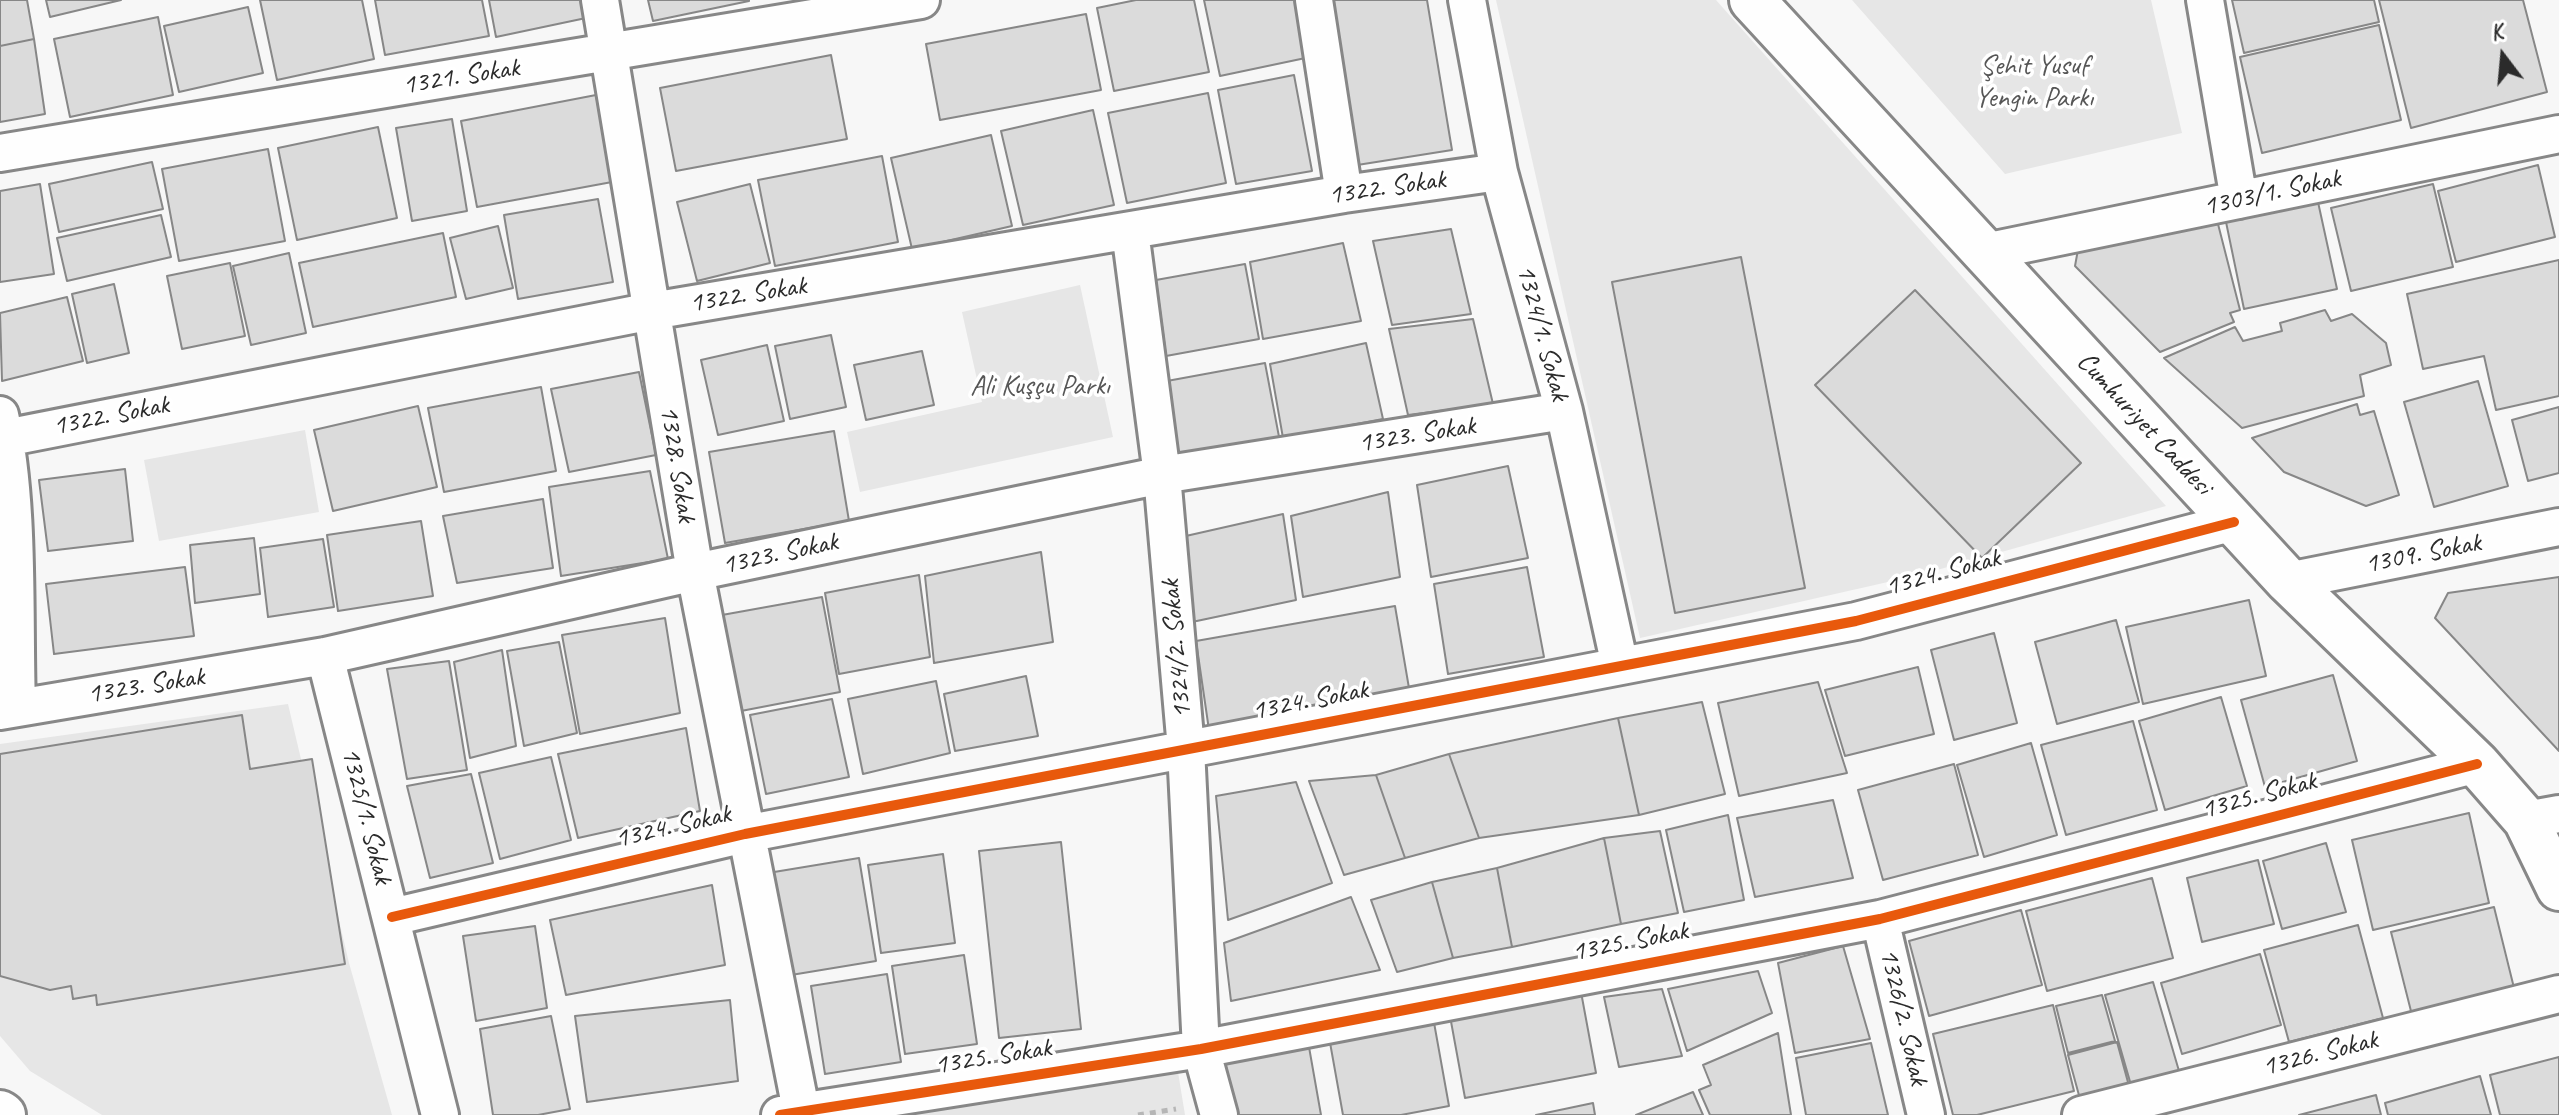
<!DOCTYPE html>
<html>
<head>
<meta charset="utf-8">
<style>
	body { margin:0 }
	#map { position:relative; width:2559px; height:1115px; overflow:hidden; background:#f7f7f7; font-family:Caveat,sans-serif }
	canvas { display:block }
	.north { position:absolute; left:2463px; top:16px; width:80px; height:80px; -webkit-text-stroke:6px #fff; paint-order:stroke; rotate:344deg; font-size:22px; font-weight:700; line-height:32px; text-align:center; color:#2b2b2b }
	.north::after { content:''; display:block; margin:auto; width:28px; height:36px; background:#2b2b2b; clip-path:polygon(50% 0,100% 100%,50% 72%,0 100%) }
</style>
</head>
<body>
<div id="map">
<canvas width="2559" height="1115"></canvas>
<div class="north">K</div>
</div>
<script>
const c = document.querySelector('canvas').getContext('2d');
c.lineJoin = 'round';
function fillPath(path, color) {
  c.fillStyle = color;
  c.fill(path, 'evenodd');
}
function stroke(path, color, width, dash) {
  c.strokeStyle = color;
  c.lineWidth = width;
  c.lineCap = dash ? 'butt' : 'round';
  c.setLineDash(dash || []);
  c.stroke(path);
}
function write(font, color, halo, rows, align = 'center') {
  c.font = font + ' Caveat,sans-serif';
  c.lineWidth = 7;
  c.setLineDash([]);
  c.textBaseline = 'middle';
  c.strokeStyle = halo;
  c.fillStyle = color;
  for (const [text, x, y, turn = 0] of rows) {
    c.save();
    c.translate(x, y);
    c.rotate((+turn || 0) * Math.PI / 180);
    c.textAlign = isNaN(turn) ? turn : align;
    if (halo) c.strokeText(text, 0, 0);
    c.fillText(text, 0, 0);
    c.restore();
  }
}
const built = new Path2D(`
	M1496 0H1716L2166 506 1919 575 1640 638Z`);
const green = new Path2D(`
	M1852 0H2151L2182 133 2005 174Z
	M1080 285 1113 437 860 492 847 432 982 402 962 312Z
	M305 430 319 512 159 541 144 460Z
	M288 704 349 963 392 1115H102L30 1071 0 1036V744Z
	M1178 1072 1185 1115H900Z`);
const building = new Path2D(`
	M0 0H27L34 39 0 46Z
	M46 0H121L50 17Z
	M260 0H362L374 59 277 80Z
	M375 0H482L489 36 385 55Z
	M489 0H582L586 18 496 37Z
	M648 0H749V1L653 21Z
	M1136 0H1194L1209 72 1114 91 1097 8Z
	M1204 0H1304L1315 56 1220 76Z
	M1324 0H1427L1452 150 1351 166Z
	M2232 0H2374L2379 22 2244 53Z
	M2379 0H2523L2547 92 2411 128Z
	M248 7 263 73 179 92 164 26Z
	M1086 14 1101 90 940 120 926 44Z
	M158 17 173 95 70 117 54 39Z
	M2379 25 2401 120 2262 153 2240 57Z
	M34 39 45 114 0 122V46Z
	M831 55 847 139 676 171 660 88Z
	M1294 75 1312 171 1236 184 1218 90Z
	M1208 93 1226 183 1127 203 1108 113Z
	M596 95 612 182 477 207 461 121Z
	M1093 110 1114 205 1023 225 1001 131Z
	M452 119 467 211 412 221 396 128Z
	M378 127 397 218 297 240 278 148Z
	M991 135 1012 226 912 249 891 158Z
	M268 149 285 241 179 261 162 169Z
	M882 156 898 242 775 266 758 180Z
	M152 162 163 209 59 232 49 184Z
	M2538 165 2555 237 2456 262 2438 191Z
	M40 184 54 274 0 282V191Z
	M750 184 770 263 697 281 677 202Z
	M2433 184 2453 267 2351 291 2331 208Z
	M598 199 613 282 518 299 504 215Z
	M2318 202 2337 289 2244 309 2226 222Z
	M161 215 171 257 67 281 57 238Z
	M2218 224 2240 310 2230 313 2234 322 2160 352 2075 266 2079 244Z
	M498 226 513 288 466 299 450 238Z
	M1451 229 1471 314 1392 325 1373 241Z
	M443 233 456 297 313 327 299 263Z
	M1343 243 1361 321 1263 339 1250 262Z
	M289 253 306 333 251 345 233 266Z
	M1741 257 1805 588 1675 613 1612 282Z
	M2559 260V396L2496 410 2484 356 2423 369 2407 294Z
	M230 263 245 336 182 349 167 276Z
	M1245 264 1259 339 1166 356 1156 280Z
	M114 284 129 353 87 363 72 294Z
	M1915 290 2081 463 1982 558 1815 385Z
	M67 297 83 361 2 381 0 313Z
	M2325 310 2331 321 2352 314 2386 343 2391 365 2360 375 2364 396 2242 428 2164 358 2235 327 2243 341 2282 331 2280 323Z
	M1473 319 1493 404 1408 415 1389 329Z
	M831 335 846 407 790 419 775 346Z
	M1366 343 1383 419 1283 438 1270 364Z
	M767 345 784 421 718 435 701 360Z
	M922 351 934 405 866 420 854 365Z
	M1265 363 1280 442 1177 456 1167 381Z
	M639 372 656 455 569 472 551 389Z
	M2478 381 2508 486 2434 507 2404 402Z
	M541 387 556 471 444 492 428 408Z
	M2357 404 2360 415 2374 411 2399 495 2366 506 2284 472 2252 438Z
	M418 406 437 487 333 511 314 430Z
	M2559 407V473L2528 481 2512 420Z
	M834 431 849 521 725 543 709 452Z
	M1508 466 1528 558 1431 577 1417 485Z
	M125 469 133 541 48 551 39 480Z
	M650 471 668 559 561 576 549 487Z
	M1388 492 1400 577 1303 597 1291 516Z
	M543 499 553 568 457 583 443 516Z
	M1283 514 1296 600 1192 622 1177 538Z
	M421 521 433 596 338 611 327 535Z
	M254 538 260 594 195 603 190 545Z
	M323 539 334 607 268 617 260 548Z
	M1041 552 1053 642 934 663 925 576Z
	M185 567 194 636 54 654 46 584Z
	M1527 567 1544 657 1448 674 1434 584Z
	M919 575 930 657 839 674 825 593Z
	M2559 577V751L2435 618 2448 593Z
	M822 597 840 692 741 711 722 615Z
	M2249 600 2266 676 2143 704 2126 627Z
	M1395 606 1410 694 1209 730 1196 641Z
	M665 618 680 713 580 734 562 635Z
	M2116 620 2139 702 2057 724 2035 642Z
	M1994 633 2017 723 1954 740 1931 650Z
	M559 642 577 733 524 746 507 651Z
	M502 650 516 746 470 758 454 662Z
	M449 661 467 770 407 779 387 669Z
	M1918 667 1934 734 1845 756 1825 690Z
	M2333 675 2357 761 2265 787 2241 700Z
	M1026 676 1038 736 955 751 944 694Z
	M936 681 950 753 863 774 848 699Z
	M1818 682 1847 773 1739 796 1718 703Z
	M2221 697 2247 786 2165 810 2139 721Z
	M832 699 849 777 766 794 750 715Z
	M1702 702 1725 794 1639 815 1618 718Z
	M242 715 250 769 312 759 345 964 97 1005 96 995 73 999 71 986 50 990 0 976V754Z
	M1618 718 1639 815 1479 838 1449 754Z
	M2133 721 2157 810 2066 835 2041 745Z
	M686 728 700 811 578 838 558 754Z
	M2031 743 2057 835 1984 857 1957 765Z
	M1449 754 1479 838 1405 858 1376 775Z
	M551 757 571 840 500 859 479 773Z
	M1954 764 1978 855 1883 880 1858 790Z
	M471 774 493 863 430 878 407 786Z
	M1376 775 1405 858 1344 875 1309 781Z
	M1296 782 1332 883 1228 920 1216 796Z
	M1833 800 1853 878 1755 897 1737 818Z
	M2469 813 2489 903 2373 930 2352 840Z
	M1728 815 1744 900 1684 912 1666 830Z
	M1660 831 1678 913 1621 924 1604 838Z
	M1604 838 1621 924 1512 947 1497 868Z
	M1061 842 1081 1029 999 1038 979 851Z
	M2326 843 2346 912 2282 929 2263 861Z
	M943 854 955 943 881 953 868 865Z
	M859 858 876 961 785 976 768 873Z
	M2258 860 2274 924 2202 942 2187 878Z
	M1497 868 1512 947 1453 958 1432 882Z
	M2152 878 2173 958 2047 991 2026 911Z
	M1432 882 1453 958 1397 972 1371 900Z
	M712 885 725 965 566 995 550 920Z
	M1351 897 1380 970 1231 1001 1224 943Z
	M2494 907 2517 1000 2415 1027 2391 932Z
	M2021 910 2042 985 1929 1016 1909 941Z
	M2358 925 2383 1018 2289 1042 2264 950Z
	M535 926 547 1008 476 1021 463 936Z
	M1843 946 1870 1039 1795 1053 1778 963Z
	M2260 954 2281 1025 2182 1054 2161 983Z
	M964 955 977 1044 905 1054 892 966Z
	M1758 971 1772 1013 1687 1051 1668 989Z
	M887 974 901 1062 825 1074 811 986Z
	M2153 982 2179 1071 2131 1085 2105 995Z
	M1662 989 1682 1056 1619 1067 1604 997Z
	M1581 992 1596 1073 1465 1098 1450 1016Z
	M2102 995 2115 1041 2068 1053 2056 1006Z
	M730 1000 738 1081 587 1102 575 1016Z
	M2053 1005 2074 1091 1977 1115H1953L1933 1034Z
	M551 1016 570 1109 538 1115H493L480 1029Z
	M1433 1017 1449 1106 1401 1115H1343L1329 1037Z
	M1778 1033 1791 1115H1710L1699 1090 1711 1085 1703 1065Z
	M2117 1042 2129 1086 2080 1099 2068 1055Z
	M1871 1043 1888 1115H1806L1796 1058Z
	M1309 1047 1321 1115H1235L1225 1061Z
	M2559 1057V1115H2500L2490 1075Z
	M2480 1076 2491 1115H2388L2385 1103Z
	M1693 1092 1703 1115H1636Z
	M2376 1095 2381 1115H2299Z
	M1593 1103 1595 1115H1536Z`);
const path = new Path2D(`
	M1138 1115 1176 1109`);
const minor = new Path2D(`
	M600 0 695 572 802 1115
	M1314 0 1344 194
	M1467 0 1499 172 1564 411 1620 666
	M2205 0 2239 200
	M0 153 921 0
	M1130 231 1162 475 1186 749 1201 1049 1219 1115
	M1985 252 2559 134
	M0 415C20 501 14 617 17 707
	M0 439 652 311 1344 194 1499 172
	M2288 581 2559 527
	M325 656 440 1115
	M0 711 325 656 695 572 1162 475 1564 411
	M2526 820 2559 814
	M392 917 745 834 1856 621 2234 522
	M1880 919 1926 1115
	M780 1115 1201 1049 1880 919 2477 764
	M2081 1115 2559 994`);
const secondary = new Path2D(`
	M1752 0 2288 581 2477 764 2526 820 2559 888`);
const primary = new Path2D(`
	M0 1113 3 1115`);
const cycleway = new Path2D(`
	M392 917 745 834 1856 621 2234 522
	M780 1115 1201 1049 1880 919 2477 764`);
const parkNames = [
	["Şehit Yusuf",2034,67],
	["Yengin Parkı",2034,99],
	["Ali Kuşçu Parkı",1040,387]
];
const streetNames = [
	["1321. Sokak",461,77,-9],
	["1322. Sokak",1387,188,-8],
	["1303/1. Sokak",2272,193,-12],
	["1322. Sokak",748,295,-9],
	["1324/1. Sokak",1542,333,75],
	["1322. Sokak",111,416,-11],
	["Cumhuriyet Caddesi",2144,424,47],
	["1323. Sokak",1417,435,-9],
	["1328. Sokak",677,464,81],
	["1323. Sokak",780,554,-12],
	["1309. Sokak",2423,554,-11],
	["1324. Sokak",1943,573,-15],
	["1324/2. Sokak",1177,649,-95],
	["1323. Sokak",146,686,-9],
	["1324. Sokak",1310,701,-11],
	["1325. Sokak",2259,796,-15],
	["1325/1. Sokak",366,816,76],
	["1324. Sokak",673,827,-13],
	["1325. Sokak",1630,942,-11],
	["1326/2. Sokak",1903,1017,77],
	["1326. Sokak",2320,1054,-14],
	["1325. Sokak",993,1057,-9]
];
fillPath(built, '#e7e7e7');
fillPath(green, '#e6e6e6');
fillPath(building, '#dbdbdb');
stroke(building, '#878787', 2);
stroke(minor, '#878787', 42);
stroke(secondary, '#878787', 50);
stroke(primary, '#878787', 50);
stroke(path, '#b6b6b6', 5, [6, 6]);
stroke(minor, '#fefefe', 36);
stroke(secondary, '#fefefe', 44);
stroke(primary, '#fefefe', 44);
stroke(cycleway, '#e8590c', 10);
write('28px', '#565656', '#fff', parkNames);
write('28px', '#2b2b2b', '#fff', streetNames);
</script>
</body>
</html>
